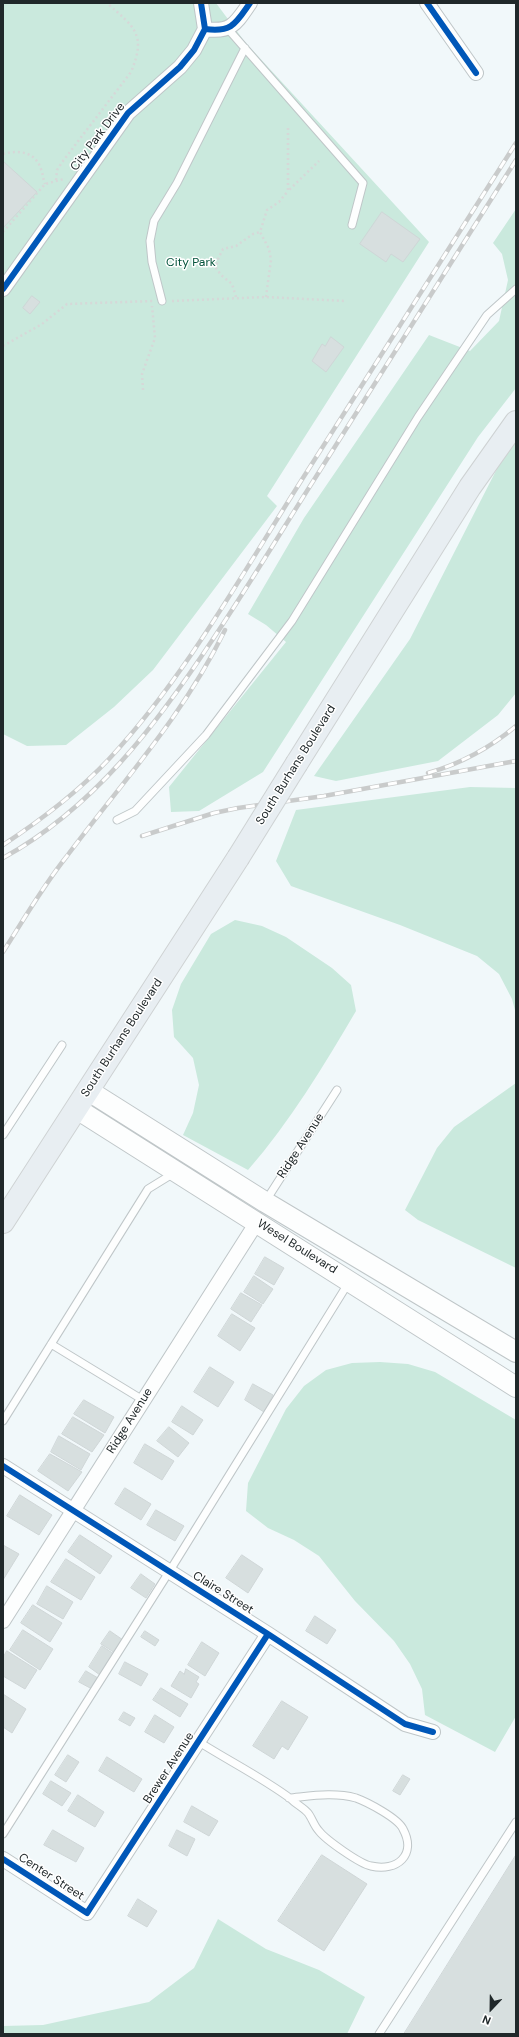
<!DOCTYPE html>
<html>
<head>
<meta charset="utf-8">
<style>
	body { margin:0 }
	#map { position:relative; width:519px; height:2037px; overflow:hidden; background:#f1f8fa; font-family:"DM Sans",sans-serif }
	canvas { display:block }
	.frame { position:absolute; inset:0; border:4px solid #20282a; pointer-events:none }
	.north { position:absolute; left:471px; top:1989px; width:40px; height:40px; -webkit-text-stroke:3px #fff; paint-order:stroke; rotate:202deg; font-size:11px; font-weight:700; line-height:16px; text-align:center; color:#20282a }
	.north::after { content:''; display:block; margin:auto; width:14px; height:18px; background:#20282a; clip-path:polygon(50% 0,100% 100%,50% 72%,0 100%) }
</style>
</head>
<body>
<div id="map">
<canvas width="519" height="2037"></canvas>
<div class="frame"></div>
<div class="north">N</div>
</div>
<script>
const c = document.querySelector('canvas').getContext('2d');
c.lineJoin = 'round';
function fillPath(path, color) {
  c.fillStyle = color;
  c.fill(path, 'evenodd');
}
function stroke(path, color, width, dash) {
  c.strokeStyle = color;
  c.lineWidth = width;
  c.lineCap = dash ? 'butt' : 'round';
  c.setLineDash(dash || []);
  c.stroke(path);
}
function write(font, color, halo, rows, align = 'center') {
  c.font = font + ' "DM Sans",sans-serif';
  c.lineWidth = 3;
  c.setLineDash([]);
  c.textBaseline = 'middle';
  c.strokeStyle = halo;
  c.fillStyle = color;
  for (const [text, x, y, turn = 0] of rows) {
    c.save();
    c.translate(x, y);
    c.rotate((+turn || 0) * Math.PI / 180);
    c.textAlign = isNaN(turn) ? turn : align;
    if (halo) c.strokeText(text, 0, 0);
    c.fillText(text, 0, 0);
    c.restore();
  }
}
const green = new Path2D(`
	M3 3H216L245 42 429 242 267 496 277 506 153 670 114 707 66 745 27 746 3 734Z
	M516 209V388L478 437 263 772 199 811 171 812 169 787 286 642 266 625 248 614 304 518 429 335 470 351 499 321 508 280 502 254 493 243Z
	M516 442V693L498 715 438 761 336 781 314 776 410 639 505 453Z
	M470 787 516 788V1014L512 999 499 974 477 956 400 925 291 886 276 861 296 810Z
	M235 920 262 926 286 937 332 968 351 985 356 1011C323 1067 290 1122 248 1170L183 1135 193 1113 199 1085 193 1058 174 1037 172 1010 181 984 211 934Z
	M516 1083V1268L418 1220 405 1210 437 1148 454 1127Z
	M380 1362 408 1364 435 1372 516 1420V1716L495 1752 425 1715 422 1689 410 1664 394 1641 355 1601 319 1556 294 1540 268 1528 246 1511 248 1483 286 1409 304 1386 326 1370 352 1363Z
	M218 1919 266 1949 319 1970 365 1997 347 2034H3V2026L43 2025 149 2002 194 1968Z`);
const building = new Path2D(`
	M4 162 37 192 3 228V162Z
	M382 212 420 239 403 262 391 254 386 262 360 244Z
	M32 296 40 302 30 314 23 308Z
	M331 337 344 347 326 372 312 361 322 344 325 346Z
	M265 1257 284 1268 274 1285 255 1274Z
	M254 1276 273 1289 263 1304 244 1292Z
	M241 1293 262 1305 251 1322 231 1309Z
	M232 1314 255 1328 240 1351 218 1336Z
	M210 1367 234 1382 218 1407 194 1392Z
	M253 1384 273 1395 264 1412 245 1400Z
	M84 1400 114 1417 105 1433 74 1414Z
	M182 1406 203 1420 193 1435 172 1422Z
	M73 1417 104 1435 92 1452 62 1434Z
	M169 1427 189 1443 178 1457 157 1441Z
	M59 1436 90 1454 81 1470 51 1452Z
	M145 1444 174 1461 162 1480 134 1463Z
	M50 1454 82 1472 68 1491 38 1471Z
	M125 1488 151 1504 141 1520 115 1504Z
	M20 1495 52 1515 39 1535 7 1516Z
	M156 1510 184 1526 175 1541 147 1525Z
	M80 1535 112 1556 100 1574 68 1552Z
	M3 1545 19 1554 3 1580Z
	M242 1555 263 1569 248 1593 226 1578Z
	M66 1559 95 1577 81 1600 51 1582Z
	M141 1574 155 1584 146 1598 131 1588Z
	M47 1586 73 1602 63 1619 37 1604Z
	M33 1605 62 1623 50 1642 21 1623Z
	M315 1616 336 1630 327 1644 306 1631Z
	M23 1630 53 1649 40 1670 10 1650Z
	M110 1631 123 1640 115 1653 101 1644Z
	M145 1631 159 1640 155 1646 141 1637Z
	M202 1642 219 1653 205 1676 188 1665Z
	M102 1646 114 1654 100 1675 89 1667Z
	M7 1651 37 1670 25 1689 3 1676V1658Z
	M125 1662 148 1674 141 1686 119 1674Z
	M186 1669 199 1677 196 1682 199 1684 191 1698 171 1686 180 1671 184 1674Z
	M86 1671 98 1678 92 1689 79 1682Z
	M161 1688 188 1704 180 1717 153 1700Z
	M3 1694 26 1709 12 1733 3 1727Z
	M282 1701 308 1717 288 1750 282 1746 274 1759 253 1746Z
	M124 1712 135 1718 130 1726 119 1720Z
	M155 1715 174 1727 164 1743 145 1732Z
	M68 1755 79 1762 66 1782 55 1775Z
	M107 1757 142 1779 134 1792 99 1771Z
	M403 1775 410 1779 400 1795 393 1791Z
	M51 1781 71 1793 62 1806 43 1794Z
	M78 1795 104 1812 95 1827 68 1811Z
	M192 1806 218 1821 209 1836 184 1822Z
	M53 1830 84 1848 76 1862 44 1845Z
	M177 1830 195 1839 187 1856 169 1846Z
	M322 1855 367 1884 324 1951 278 1921Z
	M516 1855V2034H404Z
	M138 1899 157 1911 147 1927 128 1916Z`);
const path = new Path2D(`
	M288 128V191L319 161
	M3 154C18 150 35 151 41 169 43 174 43 179 45 184
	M56 180 57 170 63 161 131 72C147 34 134 27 107 3
	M3 232 45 184 64 179
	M236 297 232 284 221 275 216 268 218 259 223 249 236 246 253 234 260 232
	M266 297 271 260 269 249 260 232 267 210 279 202 288 191
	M172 301 266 297 345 301
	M3 346 42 324 67 304 153 301
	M143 390 142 374 155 338 152 306`);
const service = new Path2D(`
	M228 29 363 183 352 225
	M162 301 152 262 150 241 154 221 177 183 245 48
	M117 820 135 811 206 735 292 621 418 417 487 315 516 289
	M3 1135 62 1045
	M265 1202 337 1090
	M51 1344 143 1400
	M3 1421 148 1189 174 1173
	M199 1742C229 1761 263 1778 291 1799 296 1804 304 1808 308 1813 312 1818 314 1826 319 1831 326 1840 360 1864 371 1866 397 1872 417 1855 403 1829 398 1818 367 1802 356 1798 334 1792 311 1796 289 1798
	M3 1834 169 1572 349 1282
	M379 2034 516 1822`);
const minor = new Path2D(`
	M427 3 476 73
	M205 29C232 33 236 23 250 3
	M3 289 128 113 180 67 194 50 205 29 201 3
	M3 1466 268 1634 405 1724 433 1732
	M3 1621 257 1222
	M3 1859 87 1913 268 1634`);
const secondary = new Path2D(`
	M89 1091 265 1202 516 1352
	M77 1109 516 1387`);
const primary = new Path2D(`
	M297 763 470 487 516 422
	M3 1222 238 858`);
const rail = new Path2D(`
	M428 773C460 764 491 747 516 726
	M142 836 214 813 238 808 324 796 516 761
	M3 845C41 820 78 792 109 759 185 677 241 576 301 481 373 368 444 256 516 143
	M3 858C94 808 157 724 213 639 247 588 279 535 312 483 380 375 448 268 516 160
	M3 952C24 919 43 886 67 856 124 780 183 716 225 630`);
const primaryBridge = new Path2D(`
	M238 858 297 763`);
const cycleway = new Path2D(`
	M427 3 476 73
	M205 29C232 33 236 23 250 3
	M3 289 128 113 180 67 194 50 205 29 201 3
	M3 1466 268 1634 405 1724 433 1732
	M3 1859 87 1913 268 1634`);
const streetNames = [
	["City Park Drive",98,137,-53],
	["South Burhans Boulevard",296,765,-58],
	["South Burhans Boulevard",122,1038,-57],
	["Ridge Avenue",301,1146,-57],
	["Wesel Boulevard",297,1247,32],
	["Ridge Avenue",130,1421,-58],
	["Claire Street",223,1593,32],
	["Brewer Avenue",169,1768,-57],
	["Center Street",51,1877,33]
];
const parkNames = [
	["City Park",191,263]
];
fillPath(green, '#cae9dd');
fillPath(building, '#d7dfdf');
stroke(building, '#cfd6d7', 1);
stroke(service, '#bfc6c8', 9);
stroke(minor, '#bfc6c8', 16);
stroke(secondary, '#bfc6c8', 22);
stroke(primary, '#ced2d3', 24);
stroke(path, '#d6d8d8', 2.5, [2, 3]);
stroke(service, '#fdfefe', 7);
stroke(minor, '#fdfefe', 14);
stroke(secondary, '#fdfefe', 20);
stroke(primary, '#e8eef2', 22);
stroke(rail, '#c9cbcb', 4.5);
stroke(rail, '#fff', 3, [9]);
stroke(primaryBridge, '#ced2d3', 24, []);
stroke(primaryBridge, '#e8eef2', 22);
stroke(cycleway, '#0057b8', 6);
write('12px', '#20282a', '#fff', streetNames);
write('12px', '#02523a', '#fff', parkNames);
</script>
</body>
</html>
